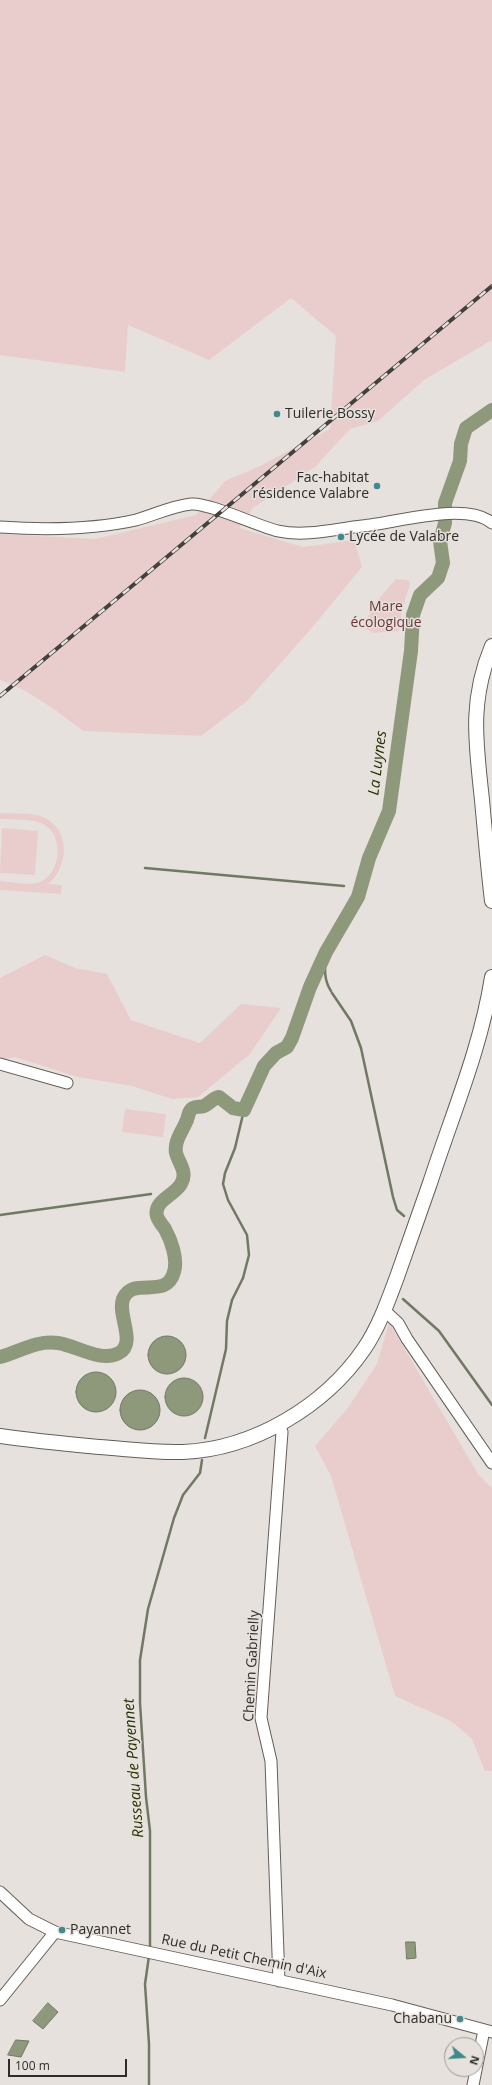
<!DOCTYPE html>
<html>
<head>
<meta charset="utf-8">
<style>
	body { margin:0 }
	#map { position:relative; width:492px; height:2085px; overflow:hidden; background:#e6e1dc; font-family:"Open Sans",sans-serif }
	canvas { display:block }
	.north { position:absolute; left:444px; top:2037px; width:40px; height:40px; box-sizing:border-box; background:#e6e1dc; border:1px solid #9c9995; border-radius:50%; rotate:108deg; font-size:11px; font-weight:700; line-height:16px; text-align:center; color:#2e2c2a }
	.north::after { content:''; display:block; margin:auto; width:14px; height:18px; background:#41898c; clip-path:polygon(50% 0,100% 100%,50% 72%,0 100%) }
	.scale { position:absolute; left:8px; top:2059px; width:119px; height:18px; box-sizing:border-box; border:2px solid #2e2c2a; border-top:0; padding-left:5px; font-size:12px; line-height:14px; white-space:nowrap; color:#2e2c2a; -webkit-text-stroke:3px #e6e1dc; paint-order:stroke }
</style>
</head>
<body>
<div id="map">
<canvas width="492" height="2085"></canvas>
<div class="north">N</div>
<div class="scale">100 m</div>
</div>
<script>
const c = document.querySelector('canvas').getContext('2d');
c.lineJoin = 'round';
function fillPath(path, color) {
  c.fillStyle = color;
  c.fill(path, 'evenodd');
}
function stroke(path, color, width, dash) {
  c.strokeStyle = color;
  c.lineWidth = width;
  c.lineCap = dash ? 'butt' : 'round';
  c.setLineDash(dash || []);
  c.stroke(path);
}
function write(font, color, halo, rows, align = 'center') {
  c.font = font + ' "Open Sans",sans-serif';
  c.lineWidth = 3;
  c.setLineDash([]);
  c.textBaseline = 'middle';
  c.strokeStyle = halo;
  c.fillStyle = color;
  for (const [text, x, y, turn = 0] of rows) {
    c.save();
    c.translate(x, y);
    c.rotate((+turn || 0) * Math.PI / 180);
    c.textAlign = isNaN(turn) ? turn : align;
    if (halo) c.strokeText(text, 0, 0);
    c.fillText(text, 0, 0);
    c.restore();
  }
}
const green = new Path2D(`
	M0 0H492V340L424 380 378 421 350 429 315 467 253 508 239 528 303 547 354 540 362 567 310 630 247 701 201 736 83 731 54 709 24 690 0 680V534L95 539 196 515 225 481 260 466 330 429 336 336 291 298 209 360 128 325 125 372 0 355Z
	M396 579 408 580 410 584 402 610 399 631 373 633 363 627 376 602Z
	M0 813C13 814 31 812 43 817 71 829 69 867 48 884L62 885 61 894 0 890V881C12 882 29 886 40 882 62 873 64 834 43 824 30 818 13 820 0 819Z
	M2 828 38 831 35 875 0 873Z
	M45 955 75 968 107 974 131 1020 200 1043 241 1004 281 1008 250 1054 198 1097 172 1099 132 1086 78 1077 15 1057 0 1060V978Z
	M125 1109 166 1114 163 1137 122 1132Z
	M389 1322 478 1474 492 1488V1771H485L472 1739 451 1721 395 1696 331 1476 315 1446 347 1409 377 1364Z`);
const water = new Path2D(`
	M148 1355a19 19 0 1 1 38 0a19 19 0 1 1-38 0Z
	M76 1392a20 20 0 1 1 40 0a20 20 0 1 1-40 0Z
	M165 1397a19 19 0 1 1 38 0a19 19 0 1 1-38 0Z
	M120 1410a20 20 0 1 1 40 0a20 20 0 1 1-40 0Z
	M406 1942H415L416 1958 407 1959Z
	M48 2003 58 2012 43 2029 33 2021Z
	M16 2040 29 2041 21 2057 8 2055Z`);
const stream = new Path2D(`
	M145 868 344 886
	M326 952C325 967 323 979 331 991
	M332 993 351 1021 361 1048 393 1197 397 1210 404 1216
	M168 1191 177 1190
	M0 1215 151 1194
	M403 1299 439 1331 492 1405
	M205 1438 226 1349 227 1321 232 1300 243 1278 249 1255 247 1235 228 1200 223 1184 225 1173 235 1148 244 1110
	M150 1949V1831L146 1797 140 1703V1660L148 1609 174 1518 183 1495 200 1473 202 1460
	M149 2085V2044L145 1984 149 1956`);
const river = new Path2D(`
	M0 1357C20 1352 35 1340 58 1343 75 1345 101 1363 119 1353 137 1343 117 1315 123 1299 133 1275 166 1301 174 1272 178 1259 171 1240 165 1229 162 1225 158 1220 157 1216 153 1201 175 1195 181 1184 188 1172 179 1164 176 1153 174 1141 182 1132 186 1122 188 1119 188 1114 190 1111 193 1105 199 1108 204 1106 209 1104 213 1098 219 1097L233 1108 244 1110 264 1066 276 1053 287 1047 292 1038 310 987 326 952 358 897 369 858 389 811 411 651 413 615 420 595 438 578 443 563 440 541 445 523V503L460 461 461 444 466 428 492 410`);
const minor = new Path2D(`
	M0 527C45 530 92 530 136 520 154 515 172 506 191 504 208 502 257 526 278 531 305 537 335 529 362 526 396 523 465 501 492 523
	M0 1064 67 1083
	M384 1310 398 1323 407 1339 492 1463
	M0 1892 29 1919 55 1932 392 2005 492 2032
	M279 1981 271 1761 261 1718 282 1432 279 1425
	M0 2000 55 1932
	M473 2085 484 2030`);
const major = new Path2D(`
	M492 646C469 701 476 743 482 800 485 833 488 867 492 901
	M0 1436C33 1441 66 1444 99 1447 127 1449 155 1453 183 1452 253 1449 324 1407 364 1349 379 1327 388 1301 397 1277 408 1246 419 1214 430 1183 452 1115 481 1048 492 977`);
const rail = new Path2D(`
	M0 696 492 286`);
const markers = [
	[277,414,4,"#41898c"],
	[377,486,4,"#41898c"],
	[341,537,4,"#41898c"],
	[62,1930,4,"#41898c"],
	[460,2019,4,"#41898c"]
];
const poiNames = [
	["Tuilerie Bossy",285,414],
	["Fac-habitat",369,478,"right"],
	["résidence Valabre",369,494,"right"],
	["Lycée de Valabre",349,537],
	["Payannet",70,1930],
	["Chabanu",452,2019,"right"]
];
const parkNames = [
	["Mare",386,607],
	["écologique",386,623]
];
const streetNames = [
	["Chemin Gabrielly",252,1666,-87],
	["Rue du Petit Chemin d'Aix",244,1957,12]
];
const waterNames = [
	["La Luynes",378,763,-83],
	["Russeau de Payennet",134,1768,-94]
];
fillPath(green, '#e9cdcc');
fillPath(water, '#8e987b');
stroke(water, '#717863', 1);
stroke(stream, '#717863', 2.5);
stroke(river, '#8e987b', 14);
stroke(minor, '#635e5a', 13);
stroke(major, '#635e5a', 16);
stroke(minor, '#fff', 11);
stroke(major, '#fff', 14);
stroke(rail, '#43413e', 4);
stroke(rail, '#e6e1dc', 2.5, [8]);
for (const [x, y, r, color] of markers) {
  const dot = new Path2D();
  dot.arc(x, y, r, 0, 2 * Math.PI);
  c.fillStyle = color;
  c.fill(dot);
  stroke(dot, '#e6e1dc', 1.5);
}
write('14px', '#2e2c2a', '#e6e1dc', poiNames, 'left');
write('14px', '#6a3738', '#e6e1dc', parkNames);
write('14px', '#2e2c2a', '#e6e1dc', streetNames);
write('italic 15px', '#263100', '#e6e1dc', waterNames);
</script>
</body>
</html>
